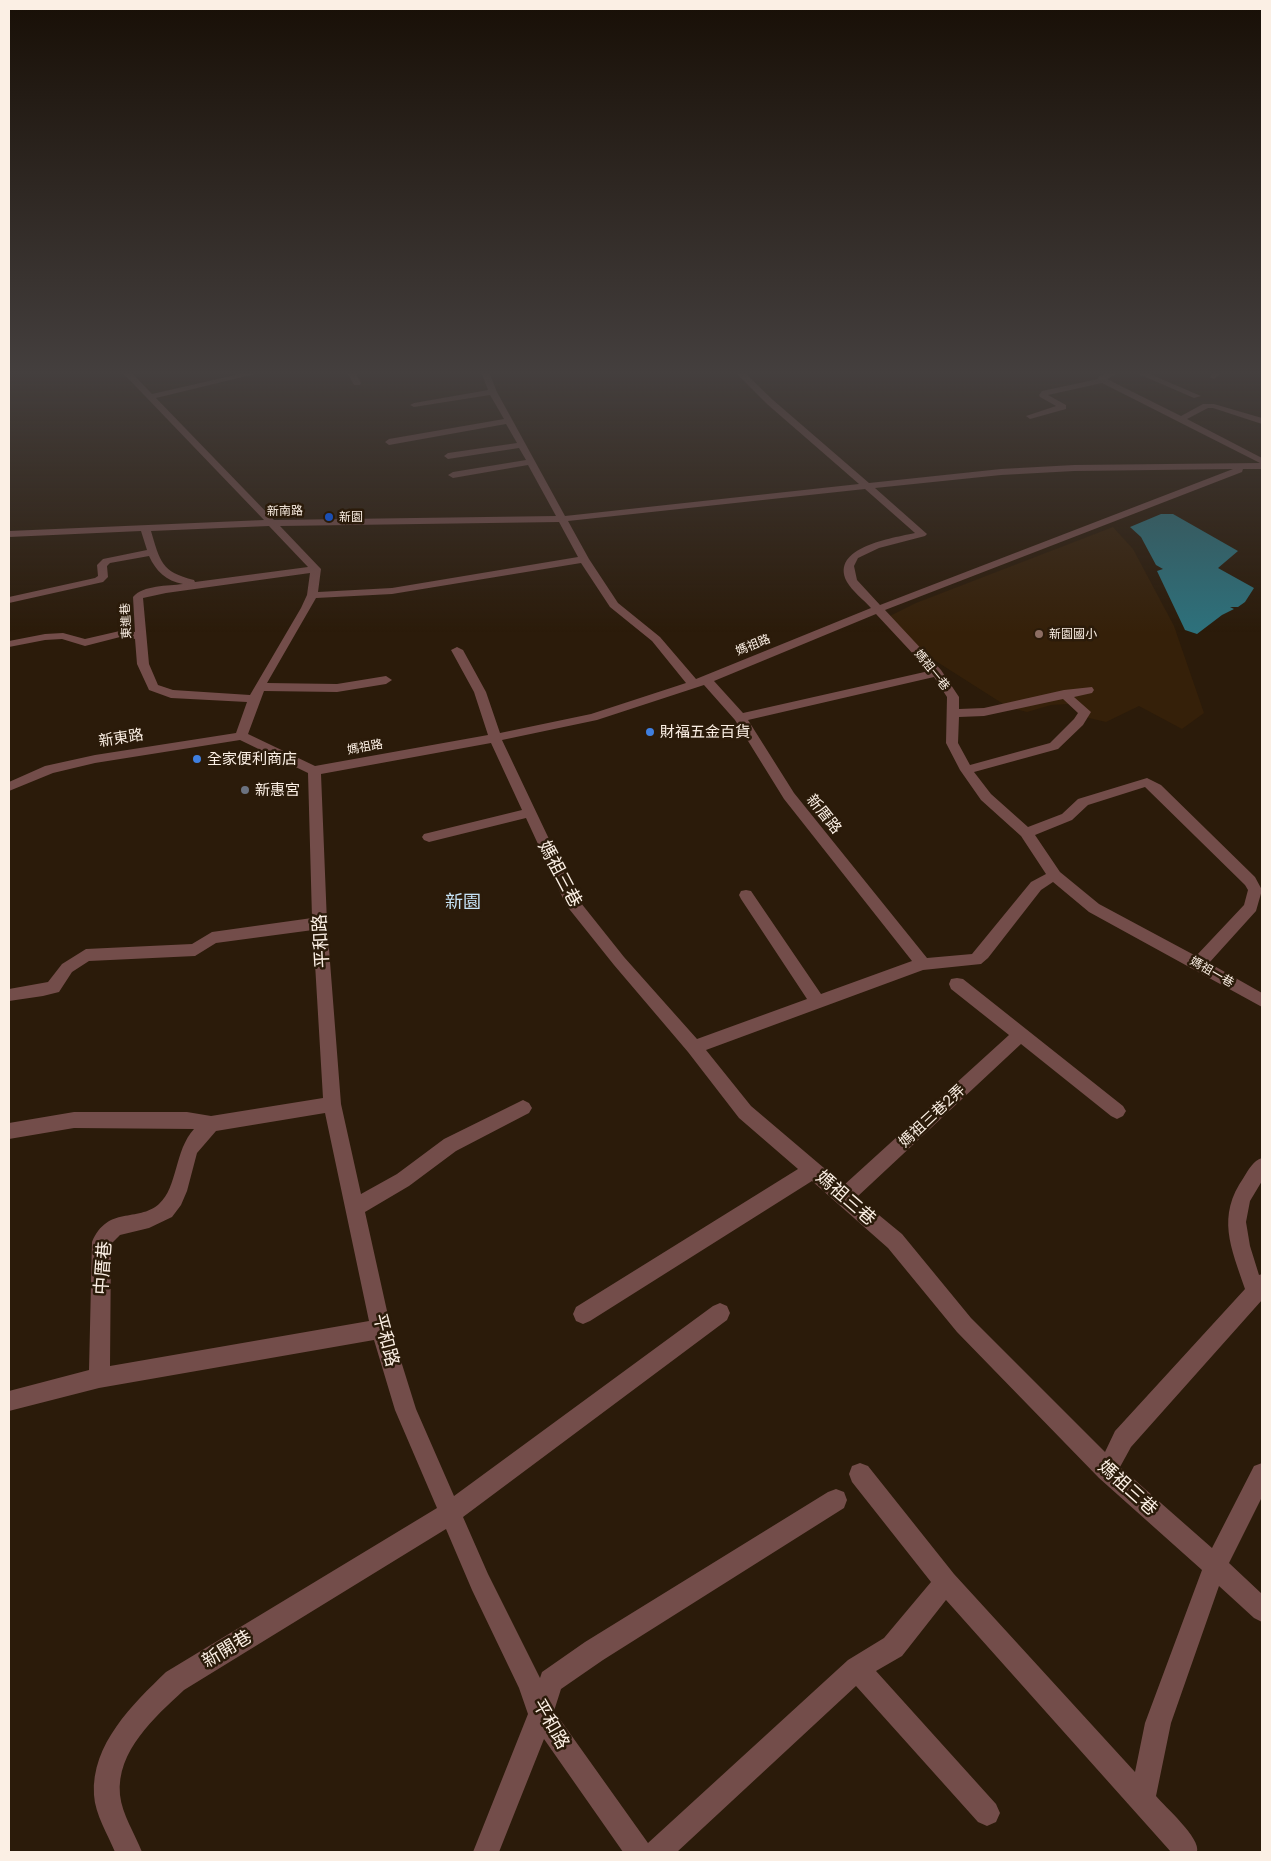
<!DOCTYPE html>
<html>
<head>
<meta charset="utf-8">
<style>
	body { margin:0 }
	#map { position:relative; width:1271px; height:1861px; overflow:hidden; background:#2b1b0a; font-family:Lato,sans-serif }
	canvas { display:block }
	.frame { position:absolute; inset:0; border:10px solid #fbefe4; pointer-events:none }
</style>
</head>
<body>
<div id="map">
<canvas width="1271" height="1861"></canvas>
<div class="frame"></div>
</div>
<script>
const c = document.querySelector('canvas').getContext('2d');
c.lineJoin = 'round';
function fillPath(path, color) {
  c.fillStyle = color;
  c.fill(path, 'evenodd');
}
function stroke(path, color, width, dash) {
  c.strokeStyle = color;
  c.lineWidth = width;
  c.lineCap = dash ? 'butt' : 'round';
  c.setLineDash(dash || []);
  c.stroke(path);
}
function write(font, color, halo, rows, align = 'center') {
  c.font = font + ' Lato,"Noto Sans TC",sans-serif';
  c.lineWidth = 5;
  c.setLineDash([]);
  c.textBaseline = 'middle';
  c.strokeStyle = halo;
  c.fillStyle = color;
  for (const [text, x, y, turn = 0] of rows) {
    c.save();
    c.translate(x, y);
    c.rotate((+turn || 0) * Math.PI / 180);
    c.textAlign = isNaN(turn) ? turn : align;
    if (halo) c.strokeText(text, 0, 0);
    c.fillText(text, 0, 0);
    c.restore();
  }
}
const built = new Path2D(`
	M1113 527 1133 549 1174 626 1204 713 1182 729 1139 706 1106 722 1089 718 1069 704 1051 705 1027 712 1008 707 931 658 882 620 916 603Z`);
const water = new Path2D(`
	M1161 514H1173L1238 551 1218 568 1254 588 1245 602 1238 607H1230L1234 609 1222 615 1197 634 1185 630 1157 571 1163 569 1156 565 1141 537 1130 527Z`);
const minor = new Path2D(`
	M122 372H131L152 394 248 372H263L156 398 274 520 556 516 528 465 453 478 448 475 453 472 526 460 519 448 448 459 444 456 448 453 517 443 506 424 389 445 385 442 389 439 504 419 490 395 414 407 410 405 414 403 488 390 481 372H489L497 392 565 516 859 484 767 404 735 372H744L773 400 869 483 1001 469 1074 465 1260 463 1102 383 1048 395 1066 405V409L1030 419 1026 416 1056 406 1040 397 1039 395 1042 391 1098 379 1099 376 1109 372H1120L1107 379 1181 416 1203 404H1214L1262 418V424L1213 408H1208L1187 419 1262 458V469H1243L1242 472 885 610 941 670 959 697V709L984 708 1064 690 1092 687 1094 690 1092 693 1074 697 1091 712 1083 725 1058 749 974 772 991 794 1028 827 1062 814 1078 799 1147 778 1161 785 1255 877 1262 890 1256 911 1209 963 1262 993V1007L1089 912 1053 882 1041 890 988 958 981 964 923 970 706 1050 751 1106 844 1185 1009 1035 951 989 949 984 951 979 957 978 963 979 1123 1106 1126 1111 1123 1116 1117 1119 1111 1116 1021 1044 857 1197 902 1234 971 1318 1105 1452 1115 1431 1245 1289C1231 1247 1216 1217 1244 1177 1249 1169 1253 1161 1262 1158V1181L1250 1201 1246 1222 1250 1246 1259 1275 1262 1274V1300L1131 1447 1120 1467 1212 1548 1254 1466 1262 1463V1497L1229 1563 1262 1594V1622L1254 1618 1219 1586 1171 1723 1156 1796C1165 1807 1201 1838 1197 1852H1171L946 1600 902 1656 876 1671 996 1804 1000 1813 996 1822 987 1826 978 1822 856 1686 677 1852H623L544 1739 499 1852H473L528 1714 519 1688 472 1590 446 1529 184 1690C155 1717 116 1751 120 1795 122 1814 135 1834 142 1852H115C108 1835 95 1814 94 1795 91 1744 133 1704 166 1672L437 1508 395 1410 374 1340 99 1388 9 1411V1391L89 1370 92 1242C108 1205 137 1223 159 1204 178 1187 174 1151 194 1129L74 1128 9 1139V1123L74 1112H187L211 1116 323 1098 313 930 216 943 195 956 89 961 72 972 59 992 43 996 9 1001V989L48 982 62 964 86 949 192 944 212 932 312 918 308 773 240 740 95 763 53 773 9 791V782L45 766 95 755 236 733 247 702 171 698 149 690 137 664 135 639 124 636 85 646 62 639 45 640 9 647V641L45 634 63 633 85 639 124 630 135 632 133 597C143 585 168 586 183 584 166 581 156 571 149 556L110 563 107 566 108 577 103 582 9 603V597L95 578 98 576 97 565 103 559 147 550 141 531 9 537V531L264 520ZM1233 469 880 605 857 580 854 566 858 558 879 548 925 536 927 534 875 488 1001 475 1074 471ZM865 489 915 533C893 538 829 547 847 582 852 591 864 600 871 608L696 679 660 637 618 603 589 559 568 521ZM559 522 578 557 392 588 318 592 321 569 280 526ZM269 526 308 567 195 582 194 580C161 572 160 561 151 531ZM581 563 610 607 652 641 686 683 591 714 500 733 486 692 463 650 457 647 451 650 474 692 488 735 315 766 248 734 264 691 337 692 386 684 392 680 386 676 337 684 267 683 316 598 392 594ZM310 573 307 595 301 608 250 695 173 690 158 685 149 664 143 598 166 593ZM876 614 929 671 743 713 714 681ZM934 677 947 697 946 743 960 770 981 800 1021 836 1046 874 1031 882 972 954 927 958 794 793 748 720ZM704 685 735 720 784 799 912 961 821 994 751 891 746 890 741 891 739 895 741 899 807 999 697 1039 624 957 577 898 502 740 597 720ZM1063 699 1078 713 1074 719 1050 743 970 765 958 743 959 717 984 716ZM491 743 522 810 424 834 422 837 424 840 429 842 526 818 566 905 614 965 688 1052 739 1118 798 1169 576 1307 573 1314 576 1321 583 1324 590 1321 812 1181 888 1248 957 1332 1099 1478 1202 1570 1145 1723 1135 1772 954 1574 868 1466 860 1463 852 1466 849 1474 852 1482 931 1582 884 1638 848 1660 648 1843 554 1711 561 1689 603 1660 844 1508 847 1500 844 1492 836 1489 828 1492 585 1642 542 1672 540 1678 488 1574 463 1517 727 1320 730 1313 727 1306 720 1303 713 1306 454 1496 416 1409 391 1329 365 1212 409 1186 456 1151 529 1113 532 1108 529 1103 523 1100 444 1139 397 1174 361 1194 341 1104 327 923 321 774ZM1145 787 1245 885 1248 890 1244 905 1196 956 1099 904 1060 872 1035 835 1072 820 1088 805ZM325 1113 369 1321 110 1366 111 1244 120 1235 149 1228 172 1217 181 1205 187 1191 197 1153 216 1131Z
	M347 372H355L361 383 360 385H354Z
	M1134 372H1145L1201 396 1194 398Z
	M1214 372H1222L1214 379 1210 377Z`);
const markers = [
	[329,517,5,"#1a4fb4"],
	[1039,634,5,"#8d6e63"],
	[650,732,5,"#3f7fe0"],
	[197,759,5,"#3f7fe0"],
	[245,790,5,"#6b7280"]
];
const farStreetnames = [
	["新南路",285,511,-1],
	["東進巷",126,621,-93],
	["媽祖路",753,645,-22],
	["媽祖一巷",932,670,51],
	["媽祖路",365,747,-10],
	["媽祖一巷",1212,972,30]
];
const farPoinames = [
	["新園",339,517],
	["新園國小",1049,634]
];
const poiNames = [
	["財福五金百貨",660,732],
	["全家便利商店",207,759],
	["新惠宮",255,790]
];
const streetNames = [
	["新東路",121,738,-9],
	["新厝路",824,814,51],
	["媽祖三巷2弄",932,1116,-43]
];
const nearStreetnames = [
	["媽祖三巷",560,874,62],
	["平和路",321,941,-93],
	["媽祖三巷",846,1198,41],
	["中厝巷",103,1268,-86],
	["平和路",386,1340,75],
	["媽祖三巷",1128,1488,42],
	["新開巷",227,1649,-31],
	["平和路",551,1724,60]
];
const quarterNames = [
	["新園",463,902]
];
fillPath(built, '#352009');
fillPath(water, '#2d717c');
fillPath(minor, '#734d4a');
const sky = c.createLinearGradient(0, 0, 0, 633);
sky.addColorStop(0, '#180f06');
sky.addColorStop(0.59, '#443f3e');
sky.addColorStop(1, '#443f3e00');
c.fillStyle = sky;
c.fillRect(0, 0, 1271, 633);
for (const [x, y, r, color] of markers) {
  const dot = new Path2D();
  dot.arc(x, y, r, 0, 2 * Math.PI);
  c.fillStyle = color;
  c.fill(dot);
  stroke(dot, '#2b1b0a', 2);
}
write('12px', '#fbefe4', '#2b1b0a', farStreetnames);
write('12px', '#fbefe4', '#2b1b0a', farPoinames, 'left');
write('15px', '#fbefe4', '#2b1b0a', poiNames, 'left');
write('15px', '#fbefe4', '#2b1b0a', streetNames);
write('18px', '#fbefe4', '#2b1b0a', nearStreetnames);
write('18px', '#c7e3f6', '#2b1b0a', quarterNames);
</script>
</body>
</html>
